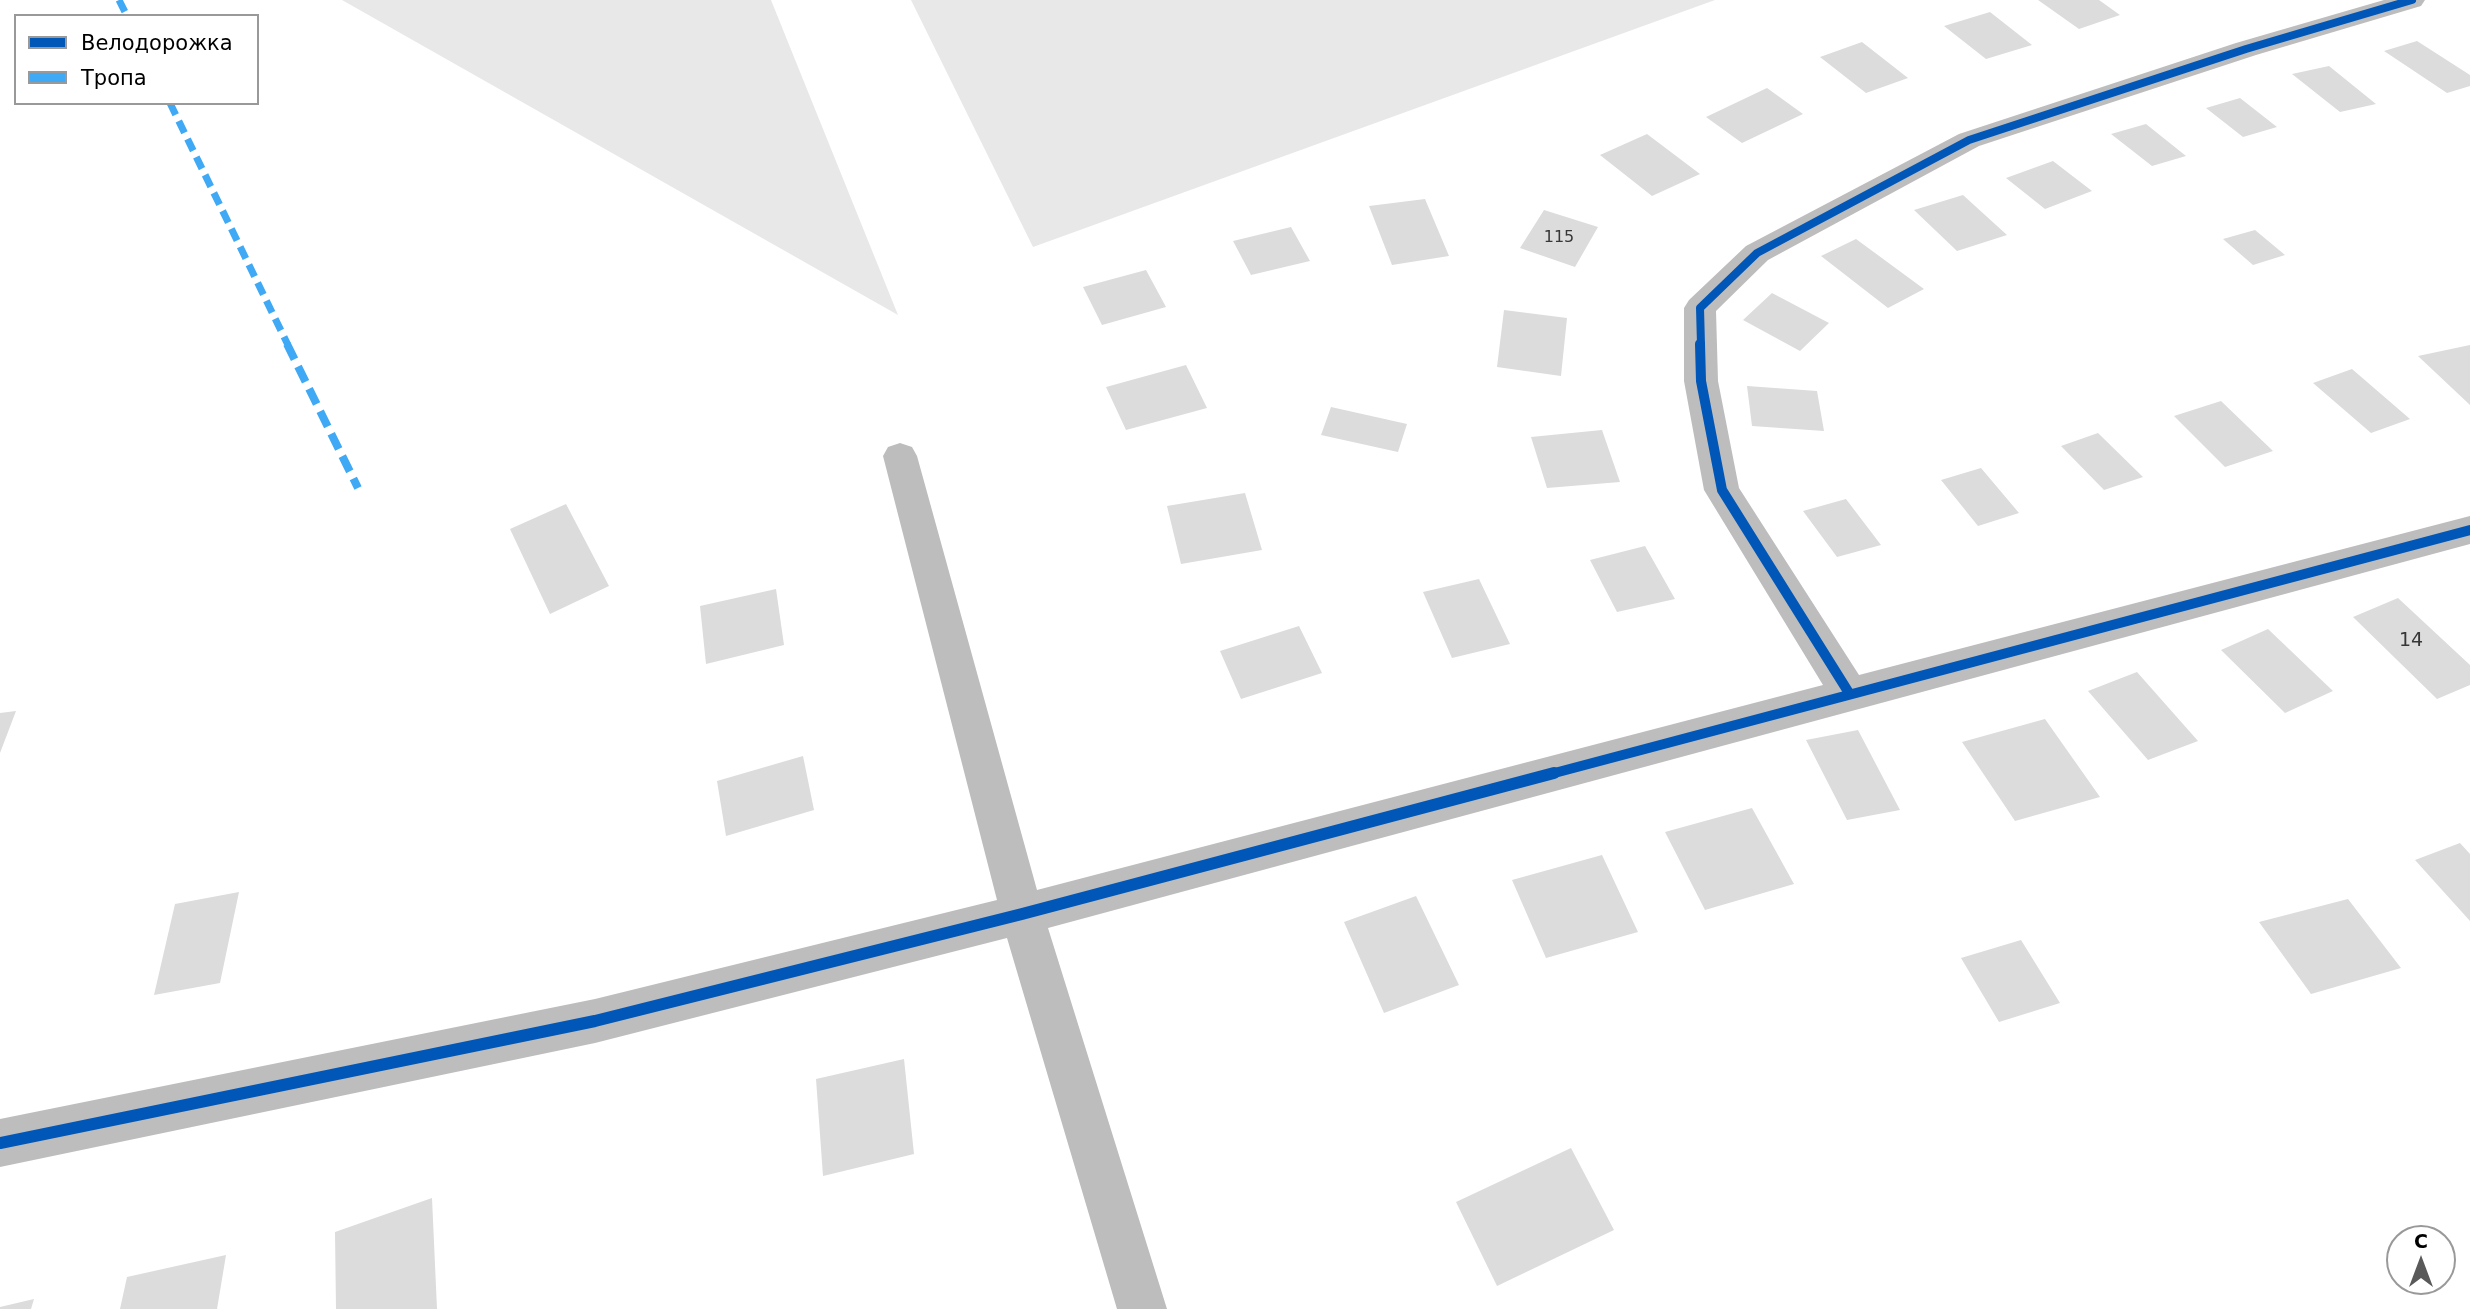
<!DOCTYPE html>
<html>
<head>
<meta charset="utf-8">
<style>
	body { margin:0 }
	#map { position:relative; width:2470px; height:1309px; overflow:hidden; background:#fff; font-family:"DejaVu Sans",sans-serif }
	canvas { display:block }
	.legend { position:absolute; left:14px; top:14px; width:245px; height:91px; box-sizing:border-box; background:#fff; border:2px solid #999; margin:0; padding:9px 12px; list-style:none; font-size:21px; color:#000 }
	.legend li { display:flex; align-items:center; gap:14px; height:35px }
	.legend b { width:35px; border:2px solid #999 }
	.north { position:absolute; left:2386px; top:1225px; width:70px; height:70px; box-sizing:border-box; background:#fff; border:2px solid #999; border-radius:50%; rotate:0deg; font-size:19px; font-weight:700; line-height:28px; text-align:center; color:#000 }
	.north::after { content:''; display:block; margin:auto; width:24px; height:32px; background:#595959; clip-path:polygon(50% 0,100% 100%,50% 72%,0 100%) }
</style>
</head>
<body>
<div id="map">
<canvas width="2470" height="1309"></canvas>
<ul class="legend">
<li><b style="height:9px;background:#0057b8"></b>Велодорожка</li>
<li><b style="height:9px;background:#3fa9f5"></b>Тропа</li>
</ul>
<div class="north">С</div>
</div>
<script>
const c = document.querySelector('canvas').getContext('2d');
c.lineJoin = 'round';
function fillPath(path, color) {
  c.fillStyle = color;
  c.fill(path, 'evenodd');
}
function stroke(path, color, width, dash) {
  c.strokeStyle = color;
  c.lineWidth = width;
  c.lineCap = dash ? 'butt' : 'round';
  c.setLineDash(dash || []);
  c.stroke(path);
}
function write(font, color, halo, rows, align = 'center') {
  c.font = font + ' "DejaVu Sans",sans-serif';
  c.lineWidth = 6;
  c.setLineDash([]);
  c.textBaseline = 'middle';
  c.strokeStyle = halo;
  c.fillStyle = color;
  for (const [text, x, y, turn = 0] of rows) {
    c.save();
    c.translate(x, y);
    c.rotate((+turn || 0) * Math.PI / 180);
    c.textAlign = isNaN(turn) ? turn : align;
    if (halo) c.strokeText(text, 0, 0);
    c.fillText(text, 0, 0);
    c.restore();
  }
}
const green = new Path2D(`
	M342 0H771L898 315Z
	M911 0H1715L1033 247Z`);
const building = new Path2D(`
	M2038 0H2099L2120 15 2079 29Z
	M1990 12 2032 45 1986 59 1944 26Z
	M2417 41 2470 75V86L2447 93 2384 51Z
	M1862 42 1908 78 1866 93 1820 57Z
	M2329 66 2376 104 2340 112 2292 74Z
	M1767 88 1803 114 1742 143 1706 117Z
	M2240 98 2277 127 2243 137 2206 108Z
	M2146 124 2186 156 2152 166 2111 134Z
	M1647 134 1700 174 1652 196 1600 155Z
	M2053 161 2092 191 2045 209 2006 178Z
	M1963 195 2007 235 1957 251 1914 210Z
	M1425 199 1449 256 1392 265 1369 206Z
	M1544 210 1598 227 1575 267 1520 248Z
	M1291 227 1310 261 1251 275 1233 241Z
	M2255 230 2285 255 2253 265 2223 239Z
	M1856 239 1924 289 1888 308 1821 256Z
	M1146 270 1166 307 1102 325 1083 287Z
	M1772 293 1829 323 1800 351 1743 320Z
	M1504 310 1567 318 1561 376 1497 367Z
	M2470 345V405L2418 356Z
	M1186 365 1207 408 1126 430 1106 387Z
	M2352 369 2410 419 2371 433 2313 383Z
	M1747 386 1817 391 1824 431 1752 426Z
	M2221 401 2273 451 2225 467 2174 416Z
	M1331 407 1407 424 1398 452 1321 435Z
	M1602 430 1620 482 1547 488 1531 437Z
	M2098 433 2143 477 2104 490 2061 446Z
	M1981 468 2019 513 1978 526 1941 480Z
	M1245 493 1262 550 1181 564 1167 506Z
	M1846 499 1881 545 1837 557 1803 511Z
	M566 504 609 586 550 614 510 529Z
	M1645 546 1675 599 1617 612 1590 560Z
	M1479 579 1510 644 1452 658 1423 592Z
	M776 589 784 645 706 664 700 606Z
	M2398 598 2470 665V685L2437 699 2353 617Z
	M1299 626 1322 673 1241 699 1220 651Z
	M2268 629 2333 691 2285 713 2221 650Z
	M2137 672 2198 741 2148 760 2088 691Z
	M16 711 0 753V713Z
	M2045 719 2100 797 2015 821 1962 742Z
	M1858 730 1900 810 1847 820 1806 740Z
	M803 756 814 810 726 836 717 781Z
	M1752 808 1794 884 1705 910 1665 832Z
	M2460 843 2470 854V921L2415 860Z
	M1602 855 1638 932 1546 958 1512 880Z
	M239 892 220 983 154 995 175 904Z
	M1416 896 1459 985 1384 1013 1344 922Z
	M2348 899 2401 968 2311 994 2259 922Z
	M2021 940 2060 1003 1999 1022 1961 958Z
	M904 1059 914 1154 823 1176 816 1079Z
	M1571 1148 1614 1230 1497 1286 1456 1202Z
	M432 1198 437 1309H336L335 1232Z
	M226 1255 217 1309H120L127 1277Z
	M34 1299 31 1309H0V1307Z`);
const minor = new Path2D(`
	M2384 0H2425L2421 6 2256 55 1979 146 1768 260 1716 311 1718 381 1739 488 1859 675 2470 516V544L1048 928 1167 1309H1117L1007 938 595 1043 0 1167V1119L595 999 997 900 883 456 888 447 900 443 912 447 917 456 1037 890 1823 685 1704 490 1684 381V308L1689 300 1746 246 1959 134 2236 43Z`);
const quietFar1 = new Path2D(`
	M119 0 127 16
	M170 103 288 345`);
const quiet = new Path2D(`
	M287 344 358 488`);
const cyclewayFar2 = new Path2D(`
	M1701 345 1700 308 1757 253 1969 140 2246 49 2412 0`);
const cyclewayFar1 = new Path2D(`
	M1700 344 1701 381 1722 490 1849 693
	M1547 775 2470 530`);
const cycleway = new Path2D(`
	M0 1143 595 1021 1022 914 1554 773`);
const farNumbernames = [
	["115",1559,238]
];
const numberNames = [
	["14",2411,641]
];
fillPath(green, '#e8e8e8');
fillPath(building, '#dcdcdc');
fillPath(minor, '#bdbdbd');
stroke(quietFar1, '#3fa9f5', 7, [13, 7]);
stroke(quiet, '#3fa9f5', 8, [17, 8]);
stroke(cyclewayFar2, '#0057b8', 8);
stroke(cyclewayFar1, '#0057b8', 10);
stroke(cycleway, '#0057b8', 12);
write('16px', '#373737', null, farNumbernames);
write('19px', '#373737', null, numberNames);
</script>
</body>
</html>
